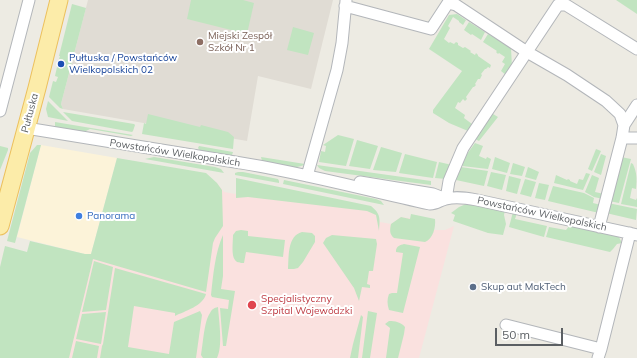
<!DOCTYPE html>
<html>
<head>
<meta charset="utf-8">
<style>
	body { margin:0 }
	#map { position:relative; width:637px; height:358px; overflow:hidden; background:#edebe3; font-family:Mulish,sans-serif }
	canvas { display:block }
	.scale { position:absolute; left:495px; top:328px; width:68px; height:18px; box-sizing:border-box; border:2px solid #5b5f63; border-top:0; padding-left:5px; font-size:12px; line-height:14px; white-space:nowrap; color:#5b5f63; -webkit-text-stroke:3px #fff; paint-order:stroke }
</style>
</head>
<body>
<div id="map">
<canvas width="637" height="358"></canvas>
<div class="scale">50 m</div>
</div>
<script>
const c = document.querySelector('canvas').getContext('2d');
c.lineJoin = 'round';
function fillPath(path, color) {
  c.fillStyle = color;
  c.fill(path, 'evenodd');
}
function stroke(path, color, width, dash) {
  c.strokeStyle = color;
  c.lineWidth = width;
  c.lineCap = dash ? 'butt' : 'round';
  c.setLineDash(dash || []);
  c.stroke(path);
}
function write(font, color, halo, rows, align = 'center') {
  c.font = font + ' Mulish,sans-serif';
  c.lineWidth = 4;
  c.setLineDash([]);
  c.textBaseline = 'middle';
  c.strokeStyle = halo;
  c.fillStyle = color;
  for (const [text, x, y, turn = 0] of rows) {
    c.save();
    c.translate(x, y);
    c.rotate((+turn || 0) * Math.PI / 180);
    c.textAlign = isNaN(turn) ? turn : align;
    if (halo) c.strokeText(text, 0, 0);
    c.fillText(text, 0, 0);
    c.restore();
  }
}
const commercial = new Path2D(`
	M41 145 117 158 91 254H85L17 237Z`);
const education = new Path2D(`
	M88 0H333L311 89 258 76 247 141 63 109 61 104Z`);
const medical = new Path2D(`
	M217 183 224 192 235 194 243 188 377 212 380 222 391 224 401 217 428 221 433 230H445L454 226 419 358H58L91 254Z`);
const green = new Path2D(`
	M191 0H243L254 3 247 34 187 19Z
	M616 0H637V14Z
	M72 4 86 8 61 104 63 109 60 108 49 97 53 81 56 82 58 77 55 76 57 67 62 68 64 60 59 59 60 56H59Z
	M457 14 466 20 463 25 459 22V21L453 17 448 26 450 28 444 39 449 43 450 42 454 44 456 42 458 43V45L463 48 465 47 471 51 470 52 475 55 476 53 478 55V56L491 65 490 68 488 67 486 69H485L481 74 482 75 480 79H478L475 84 476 85 474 87H473L466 97 467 99 465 101 463 99 460 103 458 102 455 108 465 115 464 118 472 124V125L468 131 449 123 433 113V110L462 71 429 49 449 15Z
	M469 22 485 32 481 40 472 34 471 35 464 30Z
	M293 27 314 33 308 55 287 50Z
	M488 34 511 48 512 67 506 75 501 71 505 64 502 62 505 57 499 53 498 54 496 52 497 51 483 42Z
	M48 101 68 121 48 117 46 109Z
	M63 112 134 124 135 125 133 131 132 132 72 121Z
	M148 114 200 127 201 125 228 132 234 137 233 149 142 134 144 123 146 124Z
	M493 114 498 117 479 141 475 139 491 115Z
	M55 122 133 135 131 136 90 129 84 132 55 127Z
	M338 135 354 139 346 166 319 162 321 151 325 152 326 146 323 145Z
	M357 140 378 146 370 169 349 166Z
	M475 143 483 146 479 156 486 159 487 157 491 159 488 169 462 166 467 154Z
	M37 145H41L15 243 7 241 30 153Z
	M0 146 8 148V150L0 170Z
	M199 146 233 152 232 155 229 156 201 152 198 148Z
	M381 147 402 153 396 172 373 170Z
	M596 149 601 151 592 171 588 169Z
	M405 154 437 162 433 178 399 173Z
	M601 154 606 156 601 175 594 172Z
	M154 157 215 167 221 169 224 173 145 159Z
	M261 157 305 164C297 171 274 164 264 162L262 161Z
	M495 157 510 163 507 173 492 169Z
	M621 157 631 159 619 203 609 201Z
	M117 158 206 173 217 183 222 190 223 226 215 238 213 243 206 292 93 259 69 358H0V267L5 246 27 252 30 241 85 254H91Z
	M439 162 452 165 446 179 435 178Z
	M513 163 525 167 522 176 510 174Z
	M631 163 633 164C637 173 637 179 636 189L632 188 630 198 636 200 637 198V207L621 204Z
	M317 165 431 181V185L325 171 319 168Z
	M461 167 488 171 484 186 456 180Z
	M528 167 539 172 536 180 525 177Z
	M238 172H243L278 179 279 181V183L235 175V173Z
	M491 172 506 175 502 190 487 186Z
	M586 173 590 174 583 190 554 183 556 175 567 180 568 179 570 180V181L577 184 579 179 583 180Z
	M592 175 599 178 595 192 604 194 603 199 594 197 585 192Z
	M509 176 521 179 517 194 506 191Z
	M236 178 371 206C381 214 380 219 379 231L376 215 367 211 248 197 236 198Z
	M525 179 536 182 531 197 520 194Z
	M284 180 376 199 381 201 384 205 283 184Z
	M539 183 549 185 545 200 535 198Z
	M553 186 584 193 594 198 593 203 601 205 599 213 548 201Z
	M608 203 637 209 636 220 606 213Z
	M466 204H474L505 210 504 215 506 224 503 235 488 233 453 221 455 215 451 213 459 207Z
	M513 212 517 213 515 219 547 226 544 237 509 227Z
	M411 214 435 219C436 227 433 239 425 242L394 238C389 234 390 229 391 224L401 217 410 219Z
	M570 225 616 235 619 237 622 243 617 244 613 249 610 252 546 237 549 227 566 230Z
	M241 230 248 231V236L285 240 283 257 246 252 244 263C241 263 237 263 235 260 231 256 233 241 233 235L236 231Z
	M302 232 312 233 315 236V242L303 262 298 268 294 269H288C289 257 287 236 302 232Z
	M223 235V276L221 289 235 291 226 346H223L220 308 228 309 229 300 212 297 211 295C213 277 215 252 223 235Z
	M332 235 376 239 377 244 373 271H369L367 284 370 285V288L362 287 359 301 354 288 323 243 326 238Z
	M404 244 420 247 403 313 389 310C387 304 387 299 389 294L392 293H397L403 253 396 252V250C397 246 400 245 404 244Z
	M94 261 113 267 106 310 82 312Z
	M115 268 206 294C203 306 185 311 175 316V313L134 306 128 347 169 354 174 322 200 311 202 315 196 358H100L102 346 103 344Z
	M218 307C219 321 223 346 217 358H203L201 355C203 345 204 321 210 313 212 309 214 308 218 307Z
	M368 311 377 313 370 358H362Z
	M106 312 101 344 76 339 82 314Z
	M361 315 363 317 358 358H350L353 344Z
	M389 321C395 321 401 322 405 327L404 334 398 358H386L390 328 385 324Z
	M76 341 99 346 97 358H72Z`);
const street = new Path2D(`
	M345 6 431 29 448 3 456 5 527 52 567 75 606 101 620 114 624 125 622 138 599 227
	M0 111 29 0
	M624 125 637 105
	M26 128C96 140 166 151 235 162 301 172 365 190 430 204 437 204 440 200 446 199 456 196 467 198 477 200L637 235
	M622 138H637
	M307 176 337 70 342 43 346 1
	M360 182 433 194 446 199
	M446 199 449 181 463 148 558 5H566L637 49
	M506 325 601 349 598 358
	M601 349 630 233`);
const primary = new Path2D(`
	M0 226 37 88 59 0`);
const markers = [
	[200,42,4,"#8d6e63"],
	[61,64,4,"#1a4fb4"],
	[79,216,4,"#3f7fe0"],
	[473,287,4,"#5c6f8a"],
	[252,305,5,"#e0444e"]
];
const educationNames = [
	["Miejski Zespół",208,36],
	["Szkół Nr 1",208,48]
];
const transitNames = [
	["Pułtuska / Powstańców",69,58],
	["Wielkopolskich 02",69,70]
];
const streetNames = [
	["Pułtuska",30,113,-75],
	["Powstańców Wielkopolskich",175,153,9],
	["Powstańców Wielkopolskich",542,214,12]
];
const shopNames = [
	["Panorama",87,216]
];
const serviceNames = [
	["Skup aut MakTech",481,287]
];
const healthNames = [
	["Specjalistyczny",261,299],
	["Szpital Wojewódzki",261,311]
];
fillPath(commercial, '#fcf3d9');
fillPath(education, '#e0dcd4');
fillPath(medical, '#fae1df');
fillPath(green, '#c1e4c0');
stroke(street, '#b3b6ba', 13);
stroke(primary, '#ecc05d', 19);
stroke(street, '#fff', 11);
stroke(primary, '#fceca9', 17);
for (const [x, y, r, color] of markers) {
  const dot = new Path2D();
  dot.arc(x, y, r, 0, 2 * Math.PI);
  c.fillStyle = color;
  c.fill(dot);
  stroke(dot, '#fff', 1.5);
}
write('10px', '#785e54', '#fff', educationNames, 'left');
write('10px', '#164399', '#fff', transitNames, 'left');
write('10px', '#5b5f63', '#fff', streetNames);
write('10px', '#366cbe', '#fff', shopNames, 'left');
write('10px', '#4e5e75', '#fff', serviceNames, 'left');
write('10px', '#be3a42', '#fff', healthNames, 'left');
</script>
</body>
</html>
